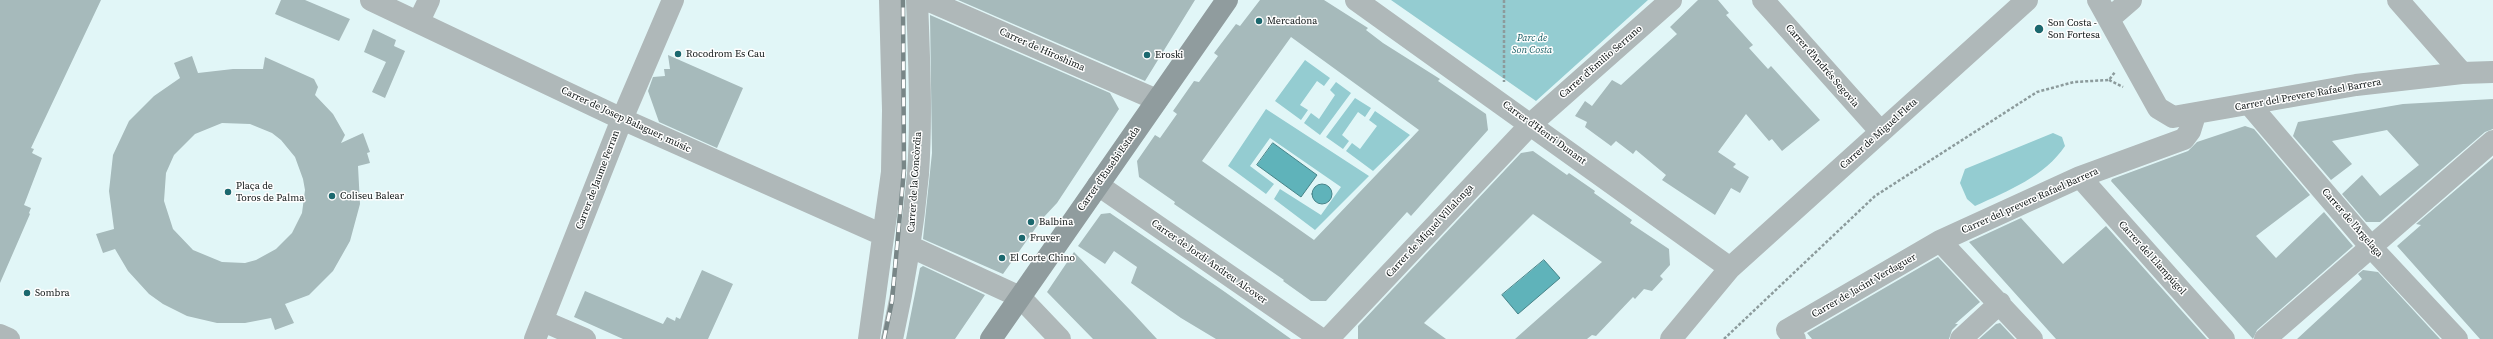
<!DOCTYPE html>
<html>
<head>
<meta charset="utf-8">
<style>
	body { margin:0 }
	canvas { display:block; background:#e1f6f7 }
</style>
</head>
<body>
<canvas width="2493" height="339"></canvas>
<script>
const c = document.querySelector('canvas').getContext('2d');
c.lineJoin = 'round';
function fillPath(path, color) {
  c.fillStyle = color;
  c.fill(path, 'evenodd');
}
function stroke(path, color, width, dash) {
  c.strokeStyle = color;
  c.lineWidth = width;
  c.lineCap = dash ? 'butt' : 'round';
  c.setLineDash(dash || []);
  c.stroke(path);
}
function write(font, color, halo, rows, align = 'center') {
  c.font = font + ' "Source Serif 4",serif';
  c.lineWidth = 3;
  c.setLineDash([]);
  c.textBaseline = 'middle';
  c.strokeStyle = halo;
  c.fillStyle = color;
  for (const [text, x, y, turn = 0] of rows) {
    c.save();
    c.translate(x, y);
    c.rotate((+turn || 0) * Math.PI / 180);
    c.textAlign = isNaN(turn) ? turn : align;
    if (halo) c.strokeText(text, 0, 0);
    c.fillText(text, 0, 0);
    c.restore();
  }
}
const green = new Path2D(`
	M1391 0H1648L1536 101Z
	M1305 60 1330 78 1324 86 1317 81 1300 105 1308 110 1301 120 1275 101Z
	M1336 82 1351 93 1320 135 1304 123 1311 113 1319 119 1335 95 1330 90Z
	M1355 98 1371 108 1365 117 1358 112 1342 135 1349 141 1343 149 1326 137Z
	M1266 109 1369 176 1315 230 1274 199 1280 189 1321 215 1341 187 1270 138 1250 166 1274 184 1266 194 1228 166Z
	M1375 111 1410 135 1373 171 1346 151 1352 143 1360 149 1377 126 1369 120Z
	M2053 133 2062 137 2065 146C2045 176 2008 191 1975 206L1967 199 1960 183 1965 169Z`);
const water = new Path2D(`
	M1273 143 1317 175 1301 197 1257 165Z
	M1312 194a10 10 0 1 1 20 0a10 10 0 1 1-20 0Z
	M1544 260 1560 278 1518 314 1502 295Z`);
const building = new Path2D(`
	M0 0H101L31 148 34 149 32 153 42 158 24 205 31 208 29 213 30 214 0 283Z
	M281 0H305L350 19 339 41 275 14Z
	M958 0H1195L1145 81Z
	M1260 0H1324L1368 28 1366 30 1383 43 1440 79 1438 81 1486 114 1488 130 1411 216 1407 212 1326 301H1311L1283 281 1284 280 1174 204 1175 202 1139 177 1137 161 1155 135 1160 138 1177 114 1173 111 1194 81 1199 82 1218 56 1214 53 1236 24 1240 26ZM1291 37 1419 130 1314 240 1202 161Z
	M1698 0H1718L1729 13 1726 15 1753 45 1749 48 1768 69 1771 66 1820 120 1782 151 1772 139 1769 141 1746 114 1718 152 1736 164 1733 167 1749 177 1740 193 1731 188 1715 215 1662 180 1666 175 1636 150 1633 154 1616 141 1611 146 1585 127 1587 122 1575 116 1585 101 1592 106 1612 80 1621 85 1677 34 1670 27Z
	M930 15 1110 93 1119 109 1057 203 1042 219 1003 274 923 239 932 153Z
	M373 29 396 40 394 46 405 51 385 98 372 92 386 62 364 52Z
	M668 55 743 88 717 148 659 122 648 91 653 77 665 76 664 69H670Z
	M192 56 198 73 233 69H263L265 57 314 79 318 87 315 95 333 114 345 135 341 143 363 133 370 152 367 153 370 163 358 166 360 204 350 241 333 271 309 295 285 304 294 323 275 330 271 318 245 323H217L187 316 163 304 149 294 128 271 115 249 103 253 96 234 114 229 109 191 113 155 129 121 154 96 180 78 174 63ZM222 123 250 124 272 133 281 140 295 157 303 179 305 190 302 213 292 233 276 249 256 260 245 263 222 262 193 250 173 229 164 201 166 173 174 155 195 134Z
	M2493 99V129L2485 132 2380 222H2366L2342 194 2362 175 2380 196 2419 165 2387 130 2332 141 2352 164 2331 180 2293 136 2298 122 2403 104Z
	M2245 126 2254 129 2310 195 2256 236 2276 258 2324 212 2353 246 2257 330 2253 339 2111 181 2112 179 2188 151 2197 142Z
	M1533 151 1567 175 1569 173 1595 191 1594 193 1632 220 1630 223 1669 249 1670 265 1660 276 1663 279 1652 291 1644 289 1635 299 1633 297 1596 336 1592 335 1587 339H1515L1602 262 1533 214 1424 323 1446 339H1358V326L1521 153Z
	M2493 158V339H2480L2397 246 2421 225 2416 224Z
	M1110 213 1225 292 1291 339H1216L1181 318 1131 283 1137 267 1114 251 1105 264 1078 246 1101 214Z
	M2021 218 2063 264 2106 226 2207 339H2056L1969 242Z
	M1074 252 1132 312 1157 339H1093L1047 292Z
	M1938 257 1980 302 1955 324H1958L1952 330 1949 339H1812L1807 333Z
	M923 266 985 295 955 339H906L920 268Z
	M702 270 733 284 708 339H623L574 317 585 291 663 324 667 317 675 321 676 317 680 319Z
	M2363 270 2378 272 2440 339H2297L2362 279 2358 274Z
	M2000 323 2015 339H1979L1996 324Z`);
const path = new Path2D(`
	M1504 0V82
	M2109 80 2123 87
	M1724 339 1875 196 2037 92 2074 82 2109 80 2115 72`);
const minor = new Path2D(`
	M371 0 622 119 883 235
	M927 0 1157 100
	M1356 0 1730 268
	M1763 0 1881 132
	M2098 0 2158 108 2173 117 2356 85 2462 73 2493 72
	M2398 0 2462 73
	M2109 19 2131 0
	M419 21 429 0
	M2250 105 2371 247 2457 339
	M2080 177 2224 339
	M1098 185 1321 339
	M1940 241 2032 339
	M909 246 1020 297 1060 339
	M543 321 585 339
	M535 339 622 119 673 0
	M869 339 892 172 893 110 890 0
	M892 339C904 285 913 229 918 174 922 116 919 58 917 0
	M1328 339 1532 123 1671 0
	M1671 339 1730 268 2027 0
	M1795 339 1787 330 1940 241 2080 177 2184 139 2190 131 2195 115
	M1961 339 2000 303
	M2265 339 2493 141`);
const tertiary = new Path2D(`
	M0 335 9 339`);
const secondary = new Path2D(`
	M991 339 1227 0`);
const rail = new Path2D(`
	M884 339 892 301 904 170 903 0`);
const markers = [
	[1259,21,4,"#1b686e"],
	[2039,29,5,"#1b686e"],
	[678,54,4,"#1b686e"],
	[1147,55,4,"#1b686e"],
	[228,192,4,"#1b686e"],
	[332,196,4,"#1b686e"],
	[1031,222,4,"#1b686e"],
	[1022,238,4,"#1b686e"],
	[1002,258,4,"#1b686e"],
	[27,293,4,"#1b686e"]
];
const poiNames = [
	["Mercadona",1267,21],
	["Son Costa -",2048,23],
	["Son Fortesa",2048,35],
	["Rocodrom Es Cau",686,54],
	["Eroski",1155,55],
	["Plaça de",236,186],
	["Toros de Palma",236,198],
	["Coliseu Balear",340,196],
	["Balbina",1039,222],
	["Fruver",1030,238],
	["El Corte Chino",1010,258],
	["Sombra",35,293]
];
const parkNames = [
	["Parc de",1532,38],
	["Son Costa",1532,50]
];
const streetNames = [
	["Carrer de Hiroshima",1042,50,24],
	["Carrer d'Emilio Serrano",1601,62,-41],
	["Carrer d'Andrés Segovia",1822,66,49],
	["Carrer del Prevere Rafael Barrera",2308,95,-10],
	["Carrer de Josep Balaguer, músic",626,120,25],
	["Carrer d'Henri Dunant",1544,133,36],
	["Carrer de Miguel Fleta",1879,134,-42],
	["Carrer d'Eusebi Estada",1109,169,-55],
	["Carrer de Jaume Ferran",598,180,-69],
	["Carrer de la Concòrdia",915,182,-86],
	["Carrer del prevere Rafael Barrera",2030,201,-24],
	["Carrer de l'Argelaga",2352,223,49],
	["Carrer de Miquel Villalonga",1430,231,-47],
	["Carrer del Llampúgol",2152,258,48],
	["Carrer de Jordi Andreu Alcover",1209,262,35],
	["Carrer de Jacint Verdaguer",1864,286,-30]
];
fillPath(green, '#94ccd1');
fillPath(water, '#5fb3ba');
stroke(water, '#468388', 1);
fillPath(building, '#a6babb');
stroke(path, '#8c9b9c', 2.5, [3, 2]);
stroke(minor, '#afb8b9', 22);
stroke(tertiary, '#afb8b9', 22);
stroke(secondary, '#909c9e', 22);
stroke(rail, '#788687', 4.5);
stroke(rail, '#fefefe', 3, [9]);
for (const [x, y, r, color] of markers) {
  const dot = new Path2D();
  dot.arc(x, y, r, 0, 2 * Math.PI);
  c.fillStyle = color;
  c.fill(dot);
  stroke(dot, '#fefefe', 1.5);
}
write('10px', '#0c1313', '#fefefe', poiNames, 'left');
write('italic 10px', '#165d63', '#fefefe', parkNames);
write('10px', '#0c1313', '#fefefe', streetNames);
</script>
</body>
</html>
